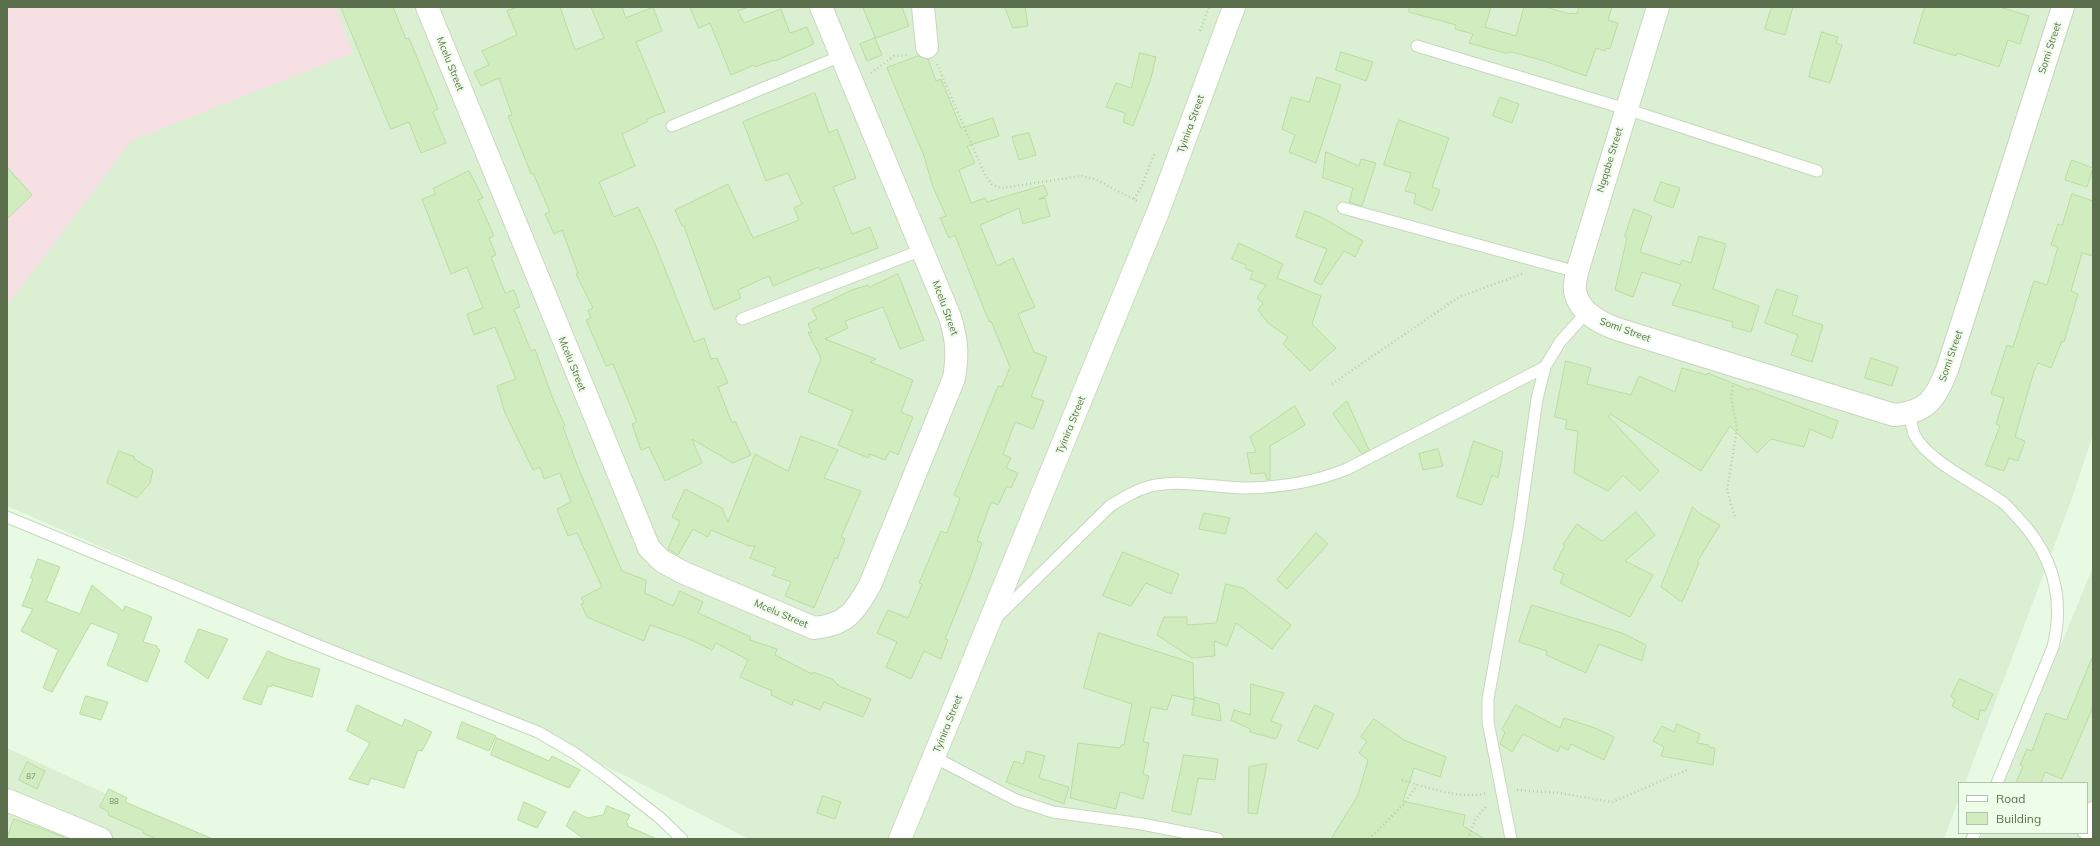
<!DOCTYPE html>
<html>
<head>
<meta charset="utf-8">
<style>
	body { margin:0 }
	#map { position:relative; width:2100px; height:846px; overflow:hidden; background:#e8f9e4; font-family:Mulish,sans-serif }
	canvas { display:block }
	.frame { position:absolute; inset:0; border:8px solid #5c6f4c; pointer-events:none }
	.legend { position:absolute; left:1958px; top:782px; width:130px; height:52px; box-sizing:border-box; background:#edfde9; border:1px solid #b3c4aa; margin:0; padding:5px 7px; list-style:none; font-size:12px; color:#5c6f4c }
	.legend li { display:flex; align-items:center; gap:8px; height:20px }
	.legend b { width:20px; border:1px solid #b3c4aa }
</style>
</head>
<body>
<div id="map">
<canvas width="2100" height="846"></canvas>
<div class="frame"></div>
<ul class="legend">
<li><b style="height:5px;background:#fff"></b>Road</li>
<li><b style="height:11px;background:#d1ecbe"></b>Building</li>
</ul>
</div>
<script>
const c = document.querySelector('canvas').getContext('2d');
c.lineJoin = 'round';
function fillPath(path, color) {
  c.fillStyle = color;
  c.fill(path, 'evenodd');
}
function stroke(path, color, width, dash) {
  c.strokeStyle = color;
  c.lineWidth = width;
  c.lineCap = dash ? 'butt' : 'round';
  c.setLineDash(dash || []);
  c.stroke(path);
}
function write(font, color, halo, rows, align = 'center') {
  c.font = font + ' Mulish,sans-serif';
  c.lineWidth = 4;
  c.setLineDash([]);
  c.textBaseline = 'middle';
  c.strokeStyle = halo;
  c.fillStyle = color;
  for (const [text, x, y, turn = 0] of rows) {
    c.save();
    c.translate(x, y);
    c.rotate((+turn || 0) * Math.PI / 180);
    c.textAlign = isNaN(turn) ? turn : align;
    if (halo) c.strokeText(text, 0, 0);
    c.fillText(text, 0, 0);
    c.restore();
  }
}
const residential = new Path2D(`
	M7 7H2093V434L2074 493 1965 783H1959V798L1944 839H749L622 774 7 506Z
	M2093 567V839H1981L1983 833H2087V783H2004Z
	M7 748 204 839H7Z`);
const education = new Path2D(`
	M7 7H336L353 53 131 141 7 306Z`);
const building = new Path2D(`
	M341 7H393L406 39 409 38 438 109 433 112 446 143 421 153 409 122 391 129Z
	M518 7H560L575 50 604 38 591 7H622L626 18 653 7 662 31 636 42 665 112 647 119V122L622 134 635 166 599 182 614 217 638 207 655 244 694 342 704 338 711 359 717 358 728 383 718 387 732 423 735 421 751 455 733 463 692 439 702 463 665 481 649 447 641 450 632 424 637 422 613 364 606 366 586 320 591 318 588 310 593 308 576 274 578 273 562 230 554 234 545 214 550 212 533 173 531 174 508 116 512 115 499 78 481 86 474 72 489 65 482 51 517 35 507 11Z
	M690 7H748L738 11 744 23 781 9 790 33 807 27 814 44 775 61 774 60 755 67 754 65 731 75 710 23 699 28Z
	M863 7H902L909 26 876 38Z
	M1005 7H1025L1028 26 1013 28Z
	M1410 7H1491L1485 27 1516 36 1524 7H1545L1570 14 1571 13 1577 14 1579 7H1612L1608 20 1618 23 1610 49 1607 48 1605 51 1596 48 1586 76 1541 60 1512 52 1505 53 1469 43 1473 34 1455 29 1456 25 1409 12Z
	M1772 7H1793L1785 35 1765 29Z
	M1925 7H2000L2029 16 2020 44 2008 40 1999 67 1957 53 1956 56 1914 43Z
	M1822 32 1838 37 1836 43 1842 45 1830 83 1809 77Z
	M875 38 882 55 867 61 860 44Z
	M1341 52 1373 62 1366 81 1336 70Z
	M1140 53 1156 57 1151 78 1133 126 1123 122 1125 113 1106 107 1116 83 1131 88Z
	M918 56 928 59 936 81 941 79 961 128 993 118 999 136 967 146 975 163 959 170 971 203 985 198 987 202 1044 185 1048 195 1039 199 1045 198 1050 216 1023 224 1019 208 980 225 997 266 1013 258 1035 307 1018 314 1034 352 1047 357 1031 397 1044 401 1033 429 1015 422 1003 454 1011 458 1006 468 1018 473 1011 488 1007 486 998 505 991 502 977 541 982 543 970 578 945 639 948 640 941 659 924 651 911 679 886 667 897 642 877 633 888 610 908 618 922 584 919 583 941 531 947 533 960 498 954 495 998 386 1002 387 1010 367 991 321 989 322 955 235 949 238 940 218 946 216 933 187 924 156 887 68Z
	M1317 77 1341 85 1316 163 1289 152 1295 135 1282 129 1291 97 1309 102Z
	M815 93 829 133 837 129 856 178 833 187 852 234 870 227 878 248 820 270 819 267 773 286 769 276 738 290 741 298 714 310 684 226H682L675 210 728 184 753 238 799 220 794 208 802 204 788 173 766 181 743 122Z
	M1500 97 1519 104 1512 123 1493 116Z
	M1399 120 1449 138 1432 187 1440 190 1432 211 1414 203 1416 194 1405 191 1411 173 1384 165Z
	M1029 133 1036 155 1019 160 1012 137Z
	M1326 152 1359 166 1361 159 1376 163 1362 206 1349 202 1353 188 1323 178Z
	M2072 160 2093 168 2087 187 2065 180Z
	M7 167 32 195 7 219Z
	M469 171 483 198 478 200 494 236 489 238 496 255 491 257 505 293 514 290 520 307 514 309 531 351 535 349 551 394 565 426 563 427 578 467 622 571 646 580 645 593 673 606 680 591 703 602 698 613 751 637 750 640 777 649 775 655 812 674 813 672 832 679 839 686 871 699 863 717 824 702 820 710 794 699 792 705 771 695 772 691 740 677 748 660 716 643 712 650 687 638 650 625 644 641 587 617 581 604 584 603 581 598 602 587 577 533 568 536 557 509 571 502 560 473 544 479 540 467 533 470 505 413 497 386 516 379 495 327 474 335 467 314 483 308 467 267 451 274 422 199 436 194 433 189Z
	M1661 182 1680 188 1673 208 1654 201Z
	M2072 194 2093 201V256L2082 253 2071 291 2078 294 2064 342 2062 341 2051 368 2038 363 2034 371 2015 437 2025 441 2018 461 2009 458 2004 471 1985 465 2000 426 1996 424 2004 398 1991 394 2007 345 2013 347 2034 281 2047 285 2058 247 2051 245 2058 224 2062 225Z
	M1634 209 1652 216 1640 252 1680 265 1682 260 1691 263 1699 236 1726 244 1713 289 1759 306 1751 332 1732 327 1733 322 1672 305 1681 284 1642 272 1633 297 1615 290 1627 238 1625 237Z
	M1305 211 1321 217 1363 241 1355 257 1344 251 1321 285 1314 281 1327 249 1296 237Z
	M1239 243 1283 264 1277 278 1321 296 1312 324 1336 348 1310 371 1283 344 1288 337 1268 323 1258 310 1263 303 1257 298 1266 285 1250 279 1253 272 1245 268 1246 265 1232 259Z
	M898 274 924 340 900 349 883 307 845 321 848 328 825 339 876 359 870 362 913 380 901 412 913 417 898 455 890 451 885 460 870 454 868 458 838 445 853 411 808 392 821 358 808 332 812 333 808 324 817 319 812 309 852 290 868 285 869 287Z
	M1777 289 1798 296 1792 315 1823 325 1812 362 1791 355 1798 335 1765 323Z
	M1871 358 1898 367 1892 386 1865 378Z
	M1566 361 1591 368 1587 384 1631 395 1639 376 1675 392 1682 368 1707 375 1708 373 1749 390 1750 388 1838 421 1832 439 1810 429 1804 447 1771 439 1757 453 1730 426 1701 471 1610 414 1608 416 1659 471 1640 491 1623 475 1608 491 1574 473 1578 431 1565 429 1567 420 1555 417Z
	M1347 401 1369 450 1362 454 1333 414Z
	M1295 406 1305 425 1270 446V480H1267L1265 473 1251 474 1247 453 1256 452 1250 437Z
	M801 436 838 450 824 478 861 491 841 537 845 539 837 559 835 558 814 608 785 596 791 582 772 575 776 568 750 558 755 546H749L711 530 708 537 693 529 678 555 668 549 680 521 672 517 685 489 722 508 728 522 755 454 788 471Z
	M1474 441 1503 452 1498 478 1492 475 1482 505 1457 497Z
	M1438 449 1443 466 1423 470 1419 454Z
	M119 451 135 457 134 459 153 470 150 483 137 498 107 483Z
	M1693 507 1699 513 1720 525 1697 562 1699 563 1682 602 1661 587Z
	M1636 512 1655 535 1625 561 1653 575 1630 617 1560 583 1564 574 1553 569 1565 545 1563 544 1577 524 1602 541Z
	M1204 513 1230 518 1225 534 1199 529Z
	M1316 533 1328 544 1287 589 1277 580Z
	M1123 552 1179 574 1171 594 1146 583 1131 606 1103 596Z
	M38 559 60 567 46 601 80 614 92 585 123 611 125 606 152 617 143 642 157 646V648L160 650 147 682 107 665 119 634 91 623 52 692 43 688 58 650 21 631 33 609 22 606 33 579 31 578Z
	M1226 584 1243 588 1291 625 1272 649 1236 623 1227 646 1214 641 1215 656 1192 658 1157 635 1164 617H1187V625L1216 623Z
	M1532 605 1622 633 1646 645 1642 661 1599 644 1586 673 1546 655 1547 651 1519 642Z
	M199 629 228 639 208 679 185 662Z
	M1099 633 1193 663 1194 700 1172 695 1167 710 1151 707 1143 742 1149 743 1143 774 1149 776 1143 799 1120 792 1116 809 1070 798 1078 743 1120 748 1121 745H1124L1132 704 1084 688Z
	M268 651 284 658 320 669 312 697 272 685 271 687 268 686 261 705 243 699Z
	M2093 656V707L2062 779 2045 772 2041 783H2016L2023 766 2020 765 2027 749 2032 751 2046 713 2066 720Z
	M1960 679 1993 694 1985 711 1980 710 1978 720 1952 706 1955 700 1951 696Z
	M1251 684 1284 693 1271 721 1282 725 1276 739 1250 732V729L1231 720 1234 710 1250 715Z
	M86 696 108 702 101 720 80 714Z
	M1195 697 1219 704 1221 721 1192 715Z
	M357 705 402 726 405 719 432 732 422 751 418 750 404 788 371 778 368 785 349 779 370 743 347 731Z
	M1315 705 1334 714 1318 749 1298 741Z
	M1516 705 1560 728 1564 718 1595 728 1614 737 1604 760 1571 744 1568 750 1560 746 1558 752 1523 734 1512 752 1500 744 1505 732 1502 730Z
	M1374 719 1404 740 1446 757 1440 777 1414 768 1403 801 1465 815 1463 826 1485 839H1331L1358 795 1368 760 1359 753 1367 741 1361 737Z
	M462 722 496 736 489 751 457 738Z
	M1677 724 1700 734 1697 743 1709 745 1708 747 1715 748 1713 765 1661 756 1664 747 1653 741 1662 726 1674 732Z
	M497 738 549 761 552 756 580 770 569 788 491 755Z
	M1027 751 1045 756 1039 778 1069 787 1064 804 1006 782 1014 761 1023 764Z
	M1184 755 1218 759 1215 780 1198 778 1191 815 1172 811Z
	M27 762 45 771 37 789 19 780Z
	M1267 764 1257 814 1248 813 1249 767Z
	M109 789 127 798 125 802 213 839H156L143 833 144 831 108 815 109 812 100 807Z
	M823 796 841 802 835 819 817 813Z
	M524 802 546 812 537 828 518 820Z
	M607 806 630 815 626 823 628 824 627 826 657 839H584L566 826 574 811 587 818 603 815Z
	M14 819 64 837 63 839H7Z`);
const path = new Path2D(`
	M1200 31 1209 7
	M937 64 985 175 992 185 1002 188 1081 176 1095 179 1139 202
	M871 73 894 56 908 55
	M1134 199 1142 185 1155 152
	M1332 384 1459 297 1522 274
	M1733 386 1731 397 1737 429 1727 490 1735 517
	M1402 780C1426 787 1462 800 1487 793
	M1517 790 1560 793 1612 802 1687 770
	M1369 839 1403 805 1417 785
	M1468 839 1475 820 1487 805`);
const lane = new Path2D(`
	M1417 46 1626 109 1817 171
	M672 126 841 56
	M1343 208 1577 272
	M742 319 922 250
	M1909 414C1911 420 1912 428 1914 434 1926 460 1977 484 2001 501 2007 505 2012 512 2018 518 2053 555 2065 598 2053 647L1997 783
	M7 517 322 647 538 732 574 753 606 776 659 817 682 839
	M997 617 1110 506C1123 498 1136 490 1151 486 1183 479 1217 488 1249 488 1283 487 1315 482 1347 469L1545 367
	M934 757 1016 800 1053 812 1142 824 1218 839
	M1511 839 1488 722V699L1519 527 1537 399 1545 367 1560 342 1587 312
	M1972 839 1975 833`);
const street = new Path2D(`
	M427 7 649 548 662 561 682 572 814 628C846 625 855 612 870 585L954 378C958 354 957 340 950 317L821 7
	M923 7 927 47
	M1658 7 1577 272C1576 278 1574 285 1575 291 1578 311 1600 323 1617 329L1894 415C1928 412 1935 399 1947 370L2063 7
	M7 800 101 839
	M2087 828 2093 813`);
const secondary = new Path2D(`
	M900 839 1158 212 1234 7`);
const numberNames = [
	["87",31,777],
	["88",114,802]
];
const streetNames = [
	["Somi Street",2050,48,-72],
	["Mcelu Street",450,64,68],
	["Tyinira Street",1191,124,-70],
	["Ngqabe Street",1610,160,-73],
	["Mcelu Street",945,308,70],
	["Somi Street",1625,330,20],
	["Somi Street",1951,356,-71],
	["Mcelu Street",572,364,68],
	["Tyinira Street",1071,425,-68],
	["Mcelu Street",781,614,23],
	["Tyinira Street",948,724,-68]
];
fillPath(residential, '#dbf0d3');
fillPath(education, '#f6e0e4');
fillPath(building, '#d1ecbe');
stroke(building, '#badda0', 1);
stroke(lane, '#c5d8bb', 13);
stroke(street, '#c5d8bb', 24);
stroke(secondary, '#c8debc', 24);
stroke(path, '#b6d0a2', 2.5, [1, 3]);
stroke(lane, '#fff', 11);
stroke(street, '#fff', 22);
stroke(secondary, '#fff', 22);
write('8px', '#798e68', null, numberNames);
write('10px', '#5c6f4c', '#edfde9', streetNames);
</script>
</body>
</html>
